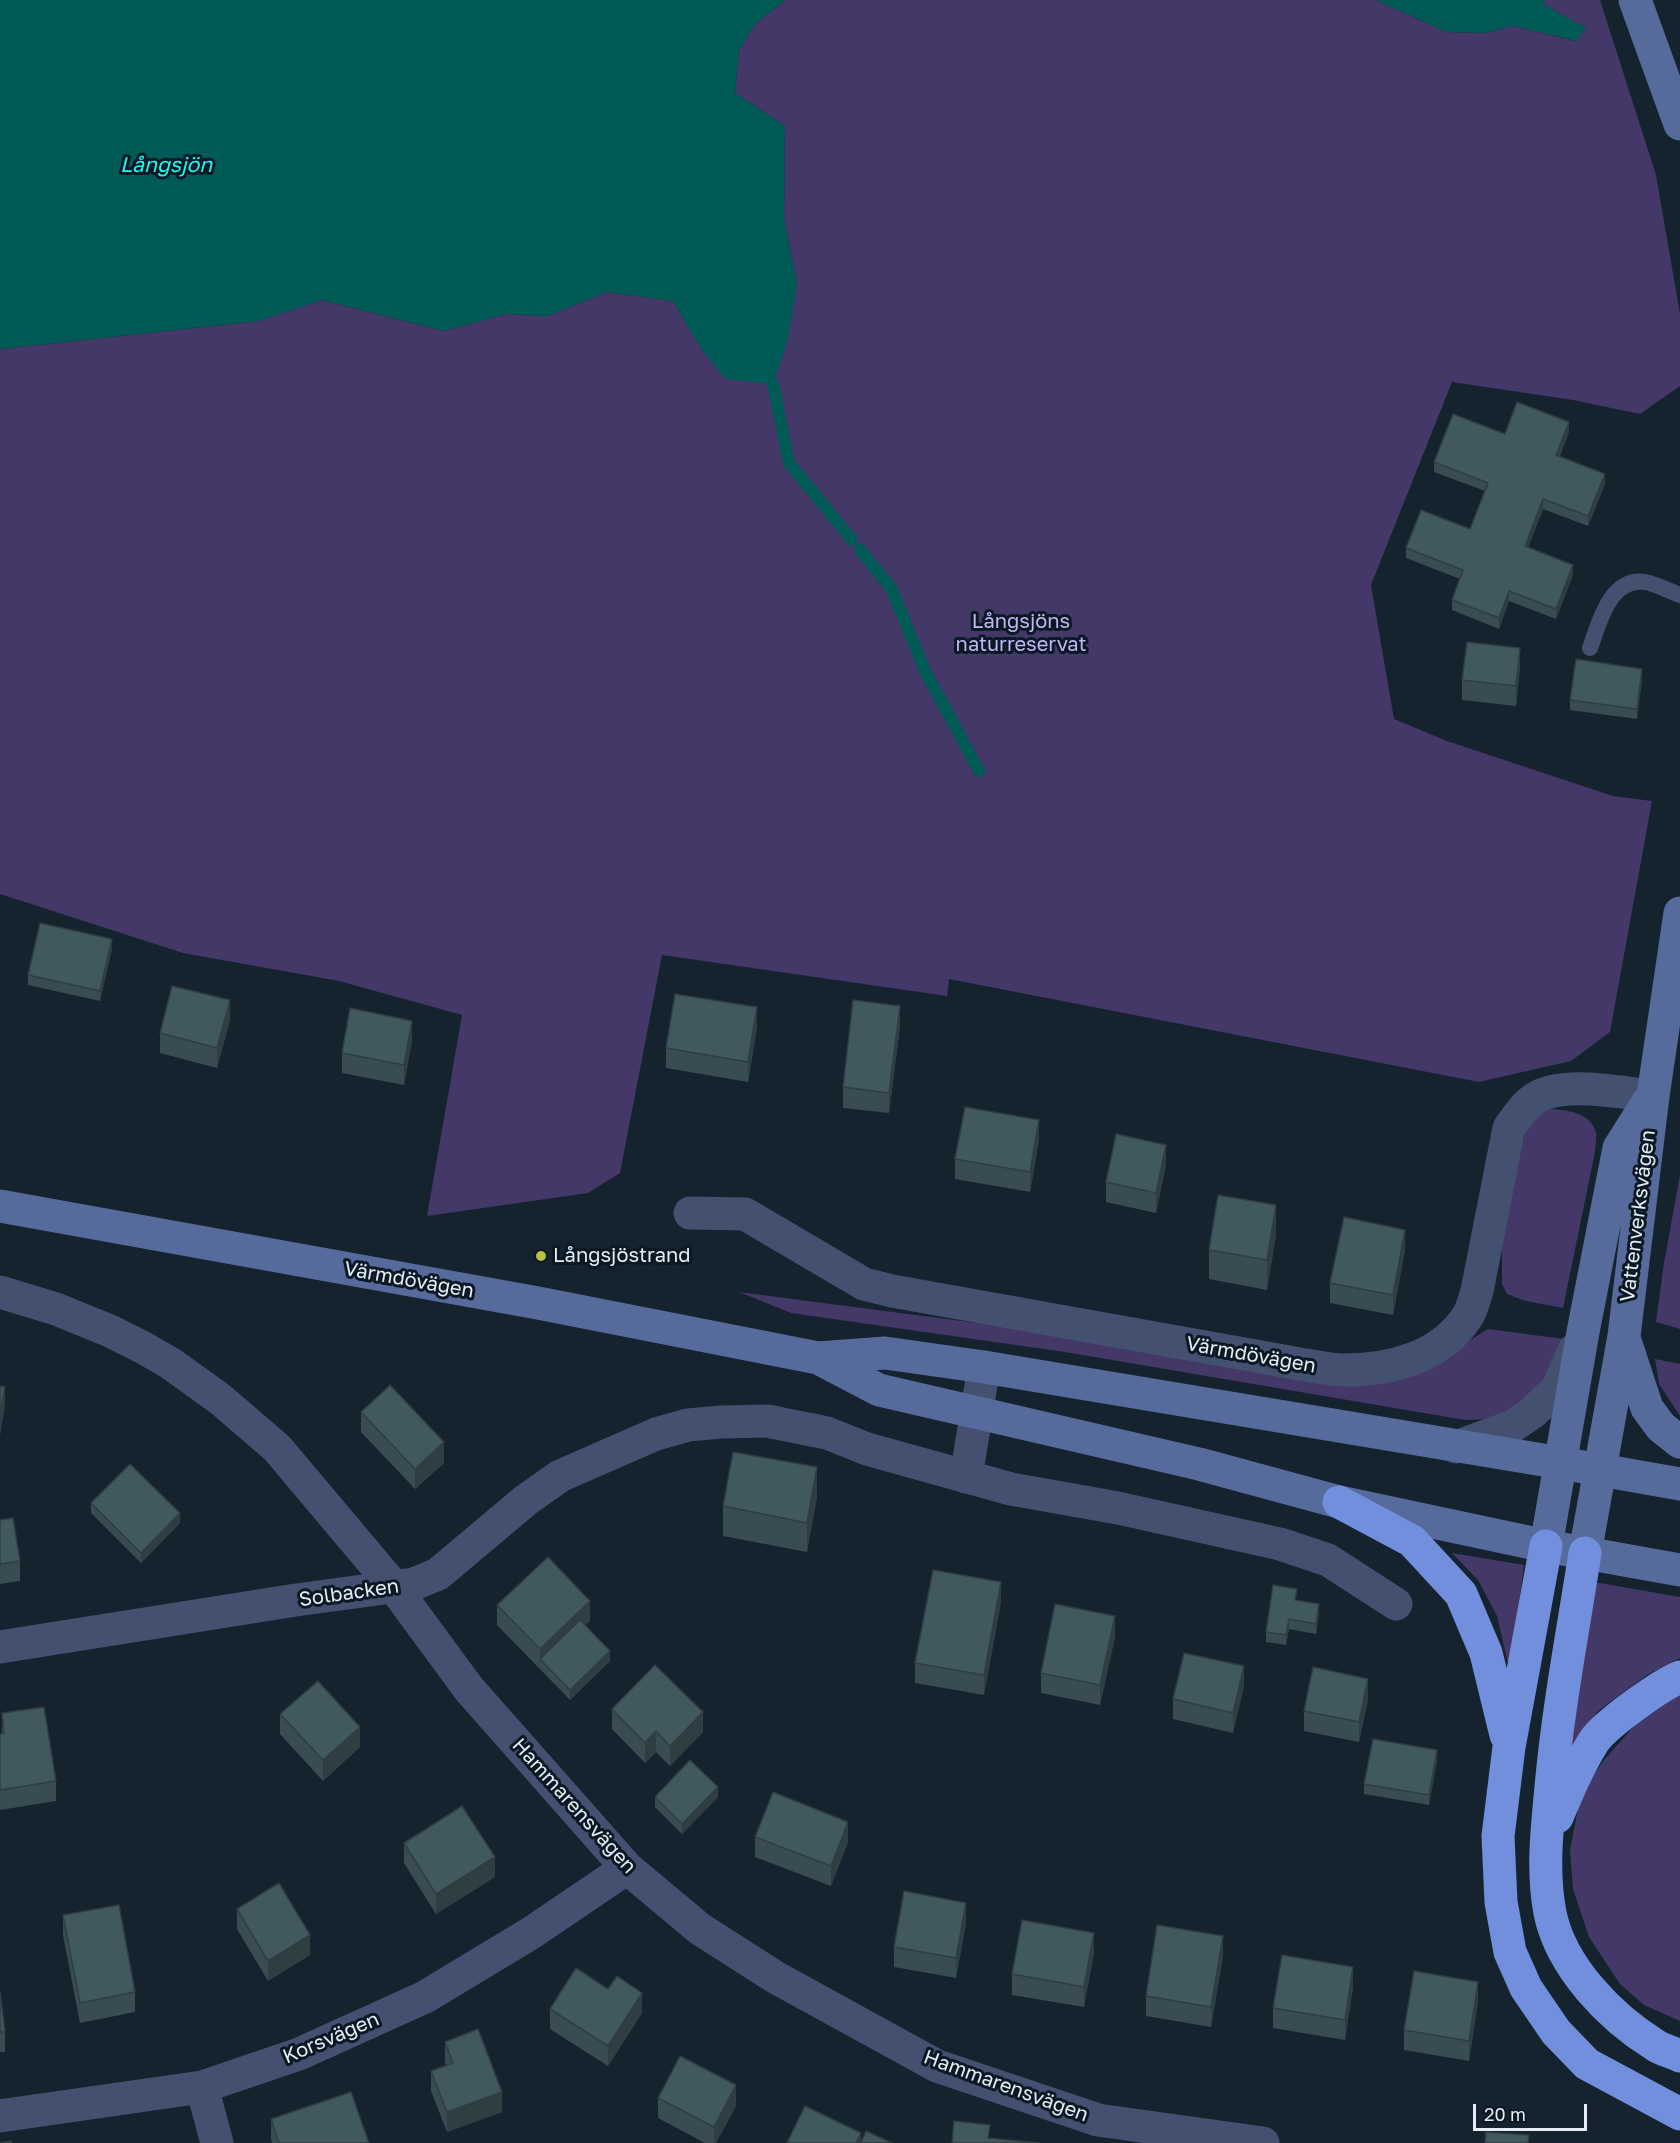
<!DOCTYPE html>
<html>
<head>
<meta charset="utf-8">
<style>
	body { margin:0 }
	#map { position:relative; width:1680px; height:2143px; overflow:hidden; background:#14232e; font-family:"Golos Text",sans-serif }
	canvas { display:block }
	.scale { position:absolute; left:1473px; top:2104px; width:114px; height:27px; box-sizing:border-box; border:3px solid #e4edf5; border-top:0; padding-left:8px; font-size:18px; line-height:21px; white-space:nowrap; color:#e4edf5; -webkit-text-stroke:4px #0b1924; paint-order:stroke }
</style>
</head>
<body>
<div id="map">
<canvas width="1680" height="2143"></canvas>
<div class="scale">20 m</div>
</div>
<script>
const c = document.querySelector('canvas').getContext('2d');
c.lineJoin = 'round';
function fillPath(path, color) {
  c.fillStyle = color;
  c.fill(path, 'evenodd');
}
function stroke(path, color, width, dash) {
  c.strokeStyle = color;
  c.lineWidth = width;
  c.lineCap = dash ? 'butt' : 'round';
  c.setLineDash(dash || []);
  c.stroke(path);
}
function write(font, color, halo, rows, align = 'center') {
  c.font = font + ' "Golos Text",sans-serif';
  c.lineWidth = 6;
  c.setLineDash([]);
  c.textBaseline = 'middle';
  c.strokeStyle = halo;
  c.fillStyle = color;
  for (const [text, x, y, turn = 0] of rows) {
    c.save();
    c.translate(x, y);
    c.rotate((+turn || 0) * Math.PI / 180);
    c.textAlign = isNaN(turn) ? turn : align;
    if (halo) c.strokeText(text, 0, 0);
    c.fillText(text, 0, 0);
    c.restore();
  }
}
const green = new Path2D(`
	M785 0H1376L1447 32 1484 33 1514 26 1575 41 1586 28 1546 6 1543 0H1600L1656 175 1680 314V386L1640 414 1573 400 1452 382 1371 585 1394 719 1447 741 1613 796 1652 801 1610 1032 1571 1061 1479 1082 949 979 947 996 662 955 620 1173 588 1193 427 1216 462 1015 339 981 183 953 0 894V349L258 321 322 300 444 331 506 314 547 316 607 292 673 301 700 346 797 284 784 219 785 126 735 93 739 50 755 24Z
	M1545 1109C1562 1109 1590 1111 1596 1132 1597 1139 1595 1150 1594 1157L1563 1308 1526 1301 1507 1294 1502 1284V1239L1527 1124Z
	M1680 1175V1329L1656 1322 1664 1263Z
	M739 1292 1031 1330 1334 1382 1459 1347 1488 1329 1564 1339 1558 1361 1536 1392 1512 1410 1491 1419 1465 1420 1065 1352 791 1313Z
	M1655 1359 1680 1364V1416L1659 1384Z
	M1452 1553 1524 1565 1510 1672 1497 1616 1478 1580Z
	M1594 1582 1680 1597V1658L1647 1675 1598 1711 1562 1762Z
	M1680 1693V2021L1644 2005 1620 1984 1589 1937 1573 1889 1570 1850 1581 1793 1604 1760 1644 1715Z`);
const water = new Path2D(`
	M0 0H785L755 24 739 50 735 93 785 126 784 219 797 284 788 340 773 384 725 379 700 347 673 301 607 292 547 316 506 314 444 331 322 300 258 321 0 349Z
	M1376 0H1543L1546 6 1586 28 1576 41 1514 26 1484 33 1447 32Z`);
const stream = new Path2D(`
	M773 384 789 463 852 540
	M860 550 891 588 926 673 979 771`);
const lane = new Path2D(`
	M1590 648C1599 623 1610 577 1645 582 1656 584 1669 591 1680 595`);
const street = new Path2D(`
	M690 1213 745 1214 864 1284 892 1291 1300 1364C1314 1366 1330 1370 1345 1370 1391 1370 1441 1357 1467 1317 1472 1310 1474 1299 1477 1291L1509 1128C1517 1117 1524 1105 1537 1097 1567 1081 1620 1093 1653 1096
	M0 1292 56 1309 110 1331 142 1347 170 1363 220 1399 277 1448 394 1587 469 1689 627 1868 700 1929 775 1977 937 2066 1098 2120 1263 2143
	M1456 1447 1513 1426 1532 1413 1557 1389 1574 1350
	M966 1477 984 1367
	M0 1647 296 1600 414 1584 438 1574 526 1500 560 1476 656 1434 688 1425 721 1422 767 1421 827 1433 867 1449 1011 1489 1118 1508 1280 1544 1328 1560 1396 1604
	M202 2087 217 2143
	M0 2116 202 2087 299 2054 425 1997 531 1933 627 1868`);
const secondary = new Path2D(`
	M1635 0 1680 124
	M0 1206 538 1303 818 1358 885 1353 984 1367 1561 1463 1680 1484
	M1625 1341 1647 1408 1661 1427 1680 1442
	M818 1358 879 1390 1199 1464 1339 1502 1546 1546 1680 1570
	M1546 1546 1583 1332 1619 1148 1648 1102
	M1585 1553 1624 1336 1653 1096 1680 913`);
const highway = new Path2D(`
	M1339 1502 1412 1541 1461 1594 1486 1653 1506 1735
	M1546 1546 1509 1747 1498 1836 1501 1902 1510 1952 1526 1988 1556 2032 1587 2064 1680 2114
	M1585 1553C1573 1631 1558 1708 1551 1787 1547 1829 1542 1871 1550 1913 1561 1967 1610 2017 1655 2045 1662 2050 1672 2052 1680 2056
	M1557 1817C1568 1791 1579 1765 1594 1741 1606 1724 1660 1685 1680 1677`);
const wall = new Path2D(`
	M1569 432 1560 456 1605 484 1588 526 1543 509 1528 547 1573 575 1556 619 1509 601 1499 629 1452 610V600L1460 579 1406 558V548L1470 529 1485 491 1434 472V462L1505 434Z
	M1520 668 1516 706 1462 700V680Z
	M1642 680 1637 719 1570 710V700Z
	M112 949 100 1001 28 985V975Z
	M230 1020 217 1068 160 1053V1033Z
	M900 1026 889 1113 843 1108V1087Z
	M757 1027 748 1082 666 1068V1048Z
	M412 1041 404 1085 342 1073V1053Z
	M1039 1140 1030 1192 955 1179V1159Z
	M1166 1165 1156 1213 1106 1202V1182Z
	M1276 1235 1267 1290 1209 1279V1250Z
	M1405 1250 1393 1315 1330 1303V1283Z
	M361 1412 444 1463 415 1489 361 1432Z
	M817 1497 807 1552 723 1536V1506Z
	M91 1503 180 1523 141 1563 91 1513Z
	M0 1520 20 1561V1581L0 1584Z
	M1297 1601 1319 1614 1316 1634 1289 1629 1286 1645 1266 1642V1632Z
	M1001 1602 984 1695 915 1683V1663Z
	M497 1605 590 1621 585 1625 610 1661 570 1700 497 1625Z
	M1115 1637 1100 1705 1041 1693V1673Z
	M1244 1686 1233 1733 1173 1719V1699Z
	M1368 1699 1359 1742 1304 1731V1711Z
	M612 1709 703 1732 670 1766 656 1752 645 1763 612 1729Z
	M2 1713 56 1781V1801L0 1810V1734H2Z
	M280 1714 360 1747 323 1781 280 1734Z
	M1437 1760 1429 1805 1364 1794V1784Z
	M655 1797H718L682 1834 655 1807Z
	M755 1837 848 1842 831 1886 755 1857Z
	M404 1843 495 1877 436 1914 404 1863Z
	M237 1909 310 1955 268 1981 237 1929Z
	M63 1915 135 1992V2012L80 2023 63 1935Z
	M966 1923 956 1978 894 1967V1947Z
	M1094 1953 1084 2007 1012 1995V1974Z
	M1223 1956 1211 2027 1146 2016V1996Z
	M1353 1987 1345 2040 1273 2028V2008Z
	M0 1992 5 2032V2052H0Z
	M1478 2002 1469 2061 1404 2050V2030Z
	M550 2009 642 2013 608 2066 550 2029Z
	M445 2042 502 2112 447 2132 431 2091V2071L446 2065 445 2062Z
	M658 2098 736 2106 716 2143H705L658 2118Z
	M271 2119 369 2143H272L271 2139Z`);
const shadedWall = new Path2D(`
	M1569 422V432L1556 465V455Z
	M1605 474V484L1588 526V516Z
	M1543 499V509L1525 556V546Z
	M1573 565V575L1556 619V609Z
	M1509 591V601L1499 629V618Z
	M1520 648V668L1516 706V686Z
	M1642 669V680L1637 719V709Z
	M112 939V949L100 1001V991Z
	M230 1000V1020L217 1068V1048Z
	M900 1006V1026L889 1113V1093Z
	M757 1007V1027L748 1082V1062Z
	M412 1021V1041L404 1085V1065Z
	M1039 1120V1140L1030 1192V1172Z
	M1166 1145V1165L1156 1213V1193Z
	M1276 1205V1235L1267 1290V1260Z
	M1405 1230V1250L1393 1315V1295Z
	M5 1387V1407L0 1436V1416Z
	M444 1442V1463L415 1489V1469Z
	M817 1467V1497L807 1552V1523Z
	M180 1513V1523L141 1563V1553Z
	M1001 1582V1602L984 1695V1675Z
	M590 1601V1621L545 1664 540 1659V1649Z
	M1319 1604V1614L1316 1634V1624Z
	M1115 1616V1637L1100 1705V1685Z
	M1289 1619V1629L1286 1645V1635Z
	M610 1651V1661L570 1700V1690Z
	M1244 1666V1686L1233 1733V1713Z
	M1368 1679V1699L1359 1742V1722Z
	M703 1712V1732L670 1766V1746Z
	M360 1727V1747L323 1781V1760Z
	M656 1731V1752L645 1763V1743Z
	M1437 1750V1760L1429 1805V1795Z
	M718 1787V1797L682 1834V1824Z
	M848 1822V1842L831 1886V1866Z
	M495 1857V1877L436 1914V1894Z
	M966 1903V1923L956 1978V1958Z
	M1094 1933V1953L1084 2007V1987Z
	M310 1935V1955L268 1981V1961Z
	M1223 1936V1956L1211 2027V2007Z
	M1353 1967V1987L1345 2040V2020Z
	M1478 1982V2002L1469 2061V2041Z
	M642 1993V2013L608 2066V2046Z
	M736 2085V2106L716 2143H714V2127Z
	M502 2092V2112L447 2132V2112Z
	M861 2133V2143H856Z`);
const building = new Path2D(`
	M1517 402 1569 422 1556 455 1605 474 1588 516 1543 499 1525 546 1573 565 1556 609 1509 591 1499 618 1452 600 1463 570 1406 548 1421 510 1470 529 1488 483 1434 462 1453 414 1505 434Z
	M1467 642 1520 648 1516 686 1462 680Z
	M1576 659 1642 669 1637 709 1570 700Z
	M40 923 112 939 100 991 28 975Z
	M172 986 230 1000 217 1048 160 1033Z
	M675 994 757 1007 748 1062 666 1048Z
	M853 1000 900 1006 889 1093 843 1087Z
	M350 1008 412 1021 404 1065 342 1053Z
	M965 1107 1039 1120 1030 1172 955 1159Z
	M1116 1134 1166 1145 1156 1193 1106 1182Z
	M1218 1195 1276 1205 1267 1260 1209 1250Z
	M1344 1217 1405 1230 1393 1295 1330 1283Z
	M390 1385 444 1442 415 1469 361 1412Z
	M0 1386 5 1387 0 1416Z
	M733 1452 817 1467 807 1523 723 1506Z
	M130 1464 180 1513 141 1553 91 1503Z
	M13 1518 20 1561 0 1564V1520Z
	M548 1557 590 1601 540 1649 497 1605Z
	M933 1570 1001 1582 984 1675 915 1663Z
	M1273 1585 1297 1589 1295 1600 1319 1604 1316 1624 1289 1619 1286 1635 1266 1632Z
	M1055 1604 1115 1616 1100 1685 1041 1673Z
	M580 1620 610 1651 570 1690 540 1659Z
	M1184 1653 1244 1666 1233 1713 1173 1699Z
	M655 1665 703 1712 670 1746 656 1731 645 1743 612 1709Z
	M1313 1667 1368 1679 1359 1722 1304 1711Z
	M318 1681 360 1727 323 1760 280 1714Z
	M44 1707 56 1781 0 1790V1734L4 1733 2 1713Z
	M1373 1739 1437 1750 1429 1795 1364 1784Z
	M690 1760 718 1787 682 1824 655 1797Z
	M773 1792 848 1822 831 1866 755 1837Z
	M462 1806 495 1857 436 1894 404 1843Z
	M279 1883 310 1935 268 1961 237 1909Z
	M904 1891 966 1903 956 1958 894 1947Z
	M119 1905 135 1992 80 2003 63 1915Z
	M1022 1920 1094 1933 1084 1987 1012 1974Z
	M1157 1925 1223 1936 1211 2007 1146 1996Z
	M1282 1955 1353 1967 1345 2020 1273 2008Z
	M576 1968 608 1989 617 1976 642 1993 608 2046 550 2009Z
	M1414 1971 1478 1982 1469 2041 1404 2030Z
	M0 1992 5 2032H0Z
	M478 2029 502 2092 447 2112 431 2071 453 2063 445 2042Z
	M680 2056 736 2085 714 2127 658 2098Z
	M351 2092 369 2143H279L271 2119Z
	M805 2106 861 2133 856 2143H787Z
	M954 2121 990 2125 988 2138 1039 2143H952Z
	M866 2131 892 2143H861Z
	M1486 2132 1529 2135 1528 2143H1485Z
	M11 2141V2143H0Z`);
const markers = [
	[541,1256,6,"#b9c046"]
];
const parkNames = [
	["Långsjöns",1021,622],
	["naturreservat",1021,645]
];
const streetNames = [
	["Vattenverksvägen",1638,1216,-83],
	["Värmdövägen",409,1280,10],
	["Värmdövägen",1251,1355,10],
	["Solbacken",349,1593,-8],
	["Hammarensvägen",574,1806,48],
	["Korsvägen",331,2038,-23],
	["Hammarensvägen",1006,2086,20]
];
const poiNames = [
	["Långsjöstrand",553,1256]
];
const waterNames = [
	["Långsjön",166,165]
];
fillPath(green, '#433867');
fillPath(water, '#005a56');
stroke(stream, '#005a56', 12);
stroke(lane, '#43506f', 16);
stroke(street, '#43506f', 33);
stroke(secondary, '#566a9c', 33);
stroke(highway, '#718fdd', 33);
fillPath(wall, '#384c51');
fillPath(shadedWall, '#2e3e42');
fillPath(building, '#41585e');
stroke(building, '#2e3e42', 1.5);
for (const [x, y, r, color] of markers) {
  const dot = new Path2D();
  dot.arc(x, y, r, 0, 2 * Math.PI);
  c.fillStyle = color;
  c.fill(dot);
  stroke(dot, '#0b1924', 2);
}
write('20px', '#c2b6f7', '#0b1924', parkNames);
write('20px', '#e4edf5', '#0b1924', streetNames);
write('20px', '#e4edf5', '#0b1924', poiNames, 'left');
write('italic 21px', '#19fbf1', '#0b1924', waterNames);
</script>
</body>
</html>
